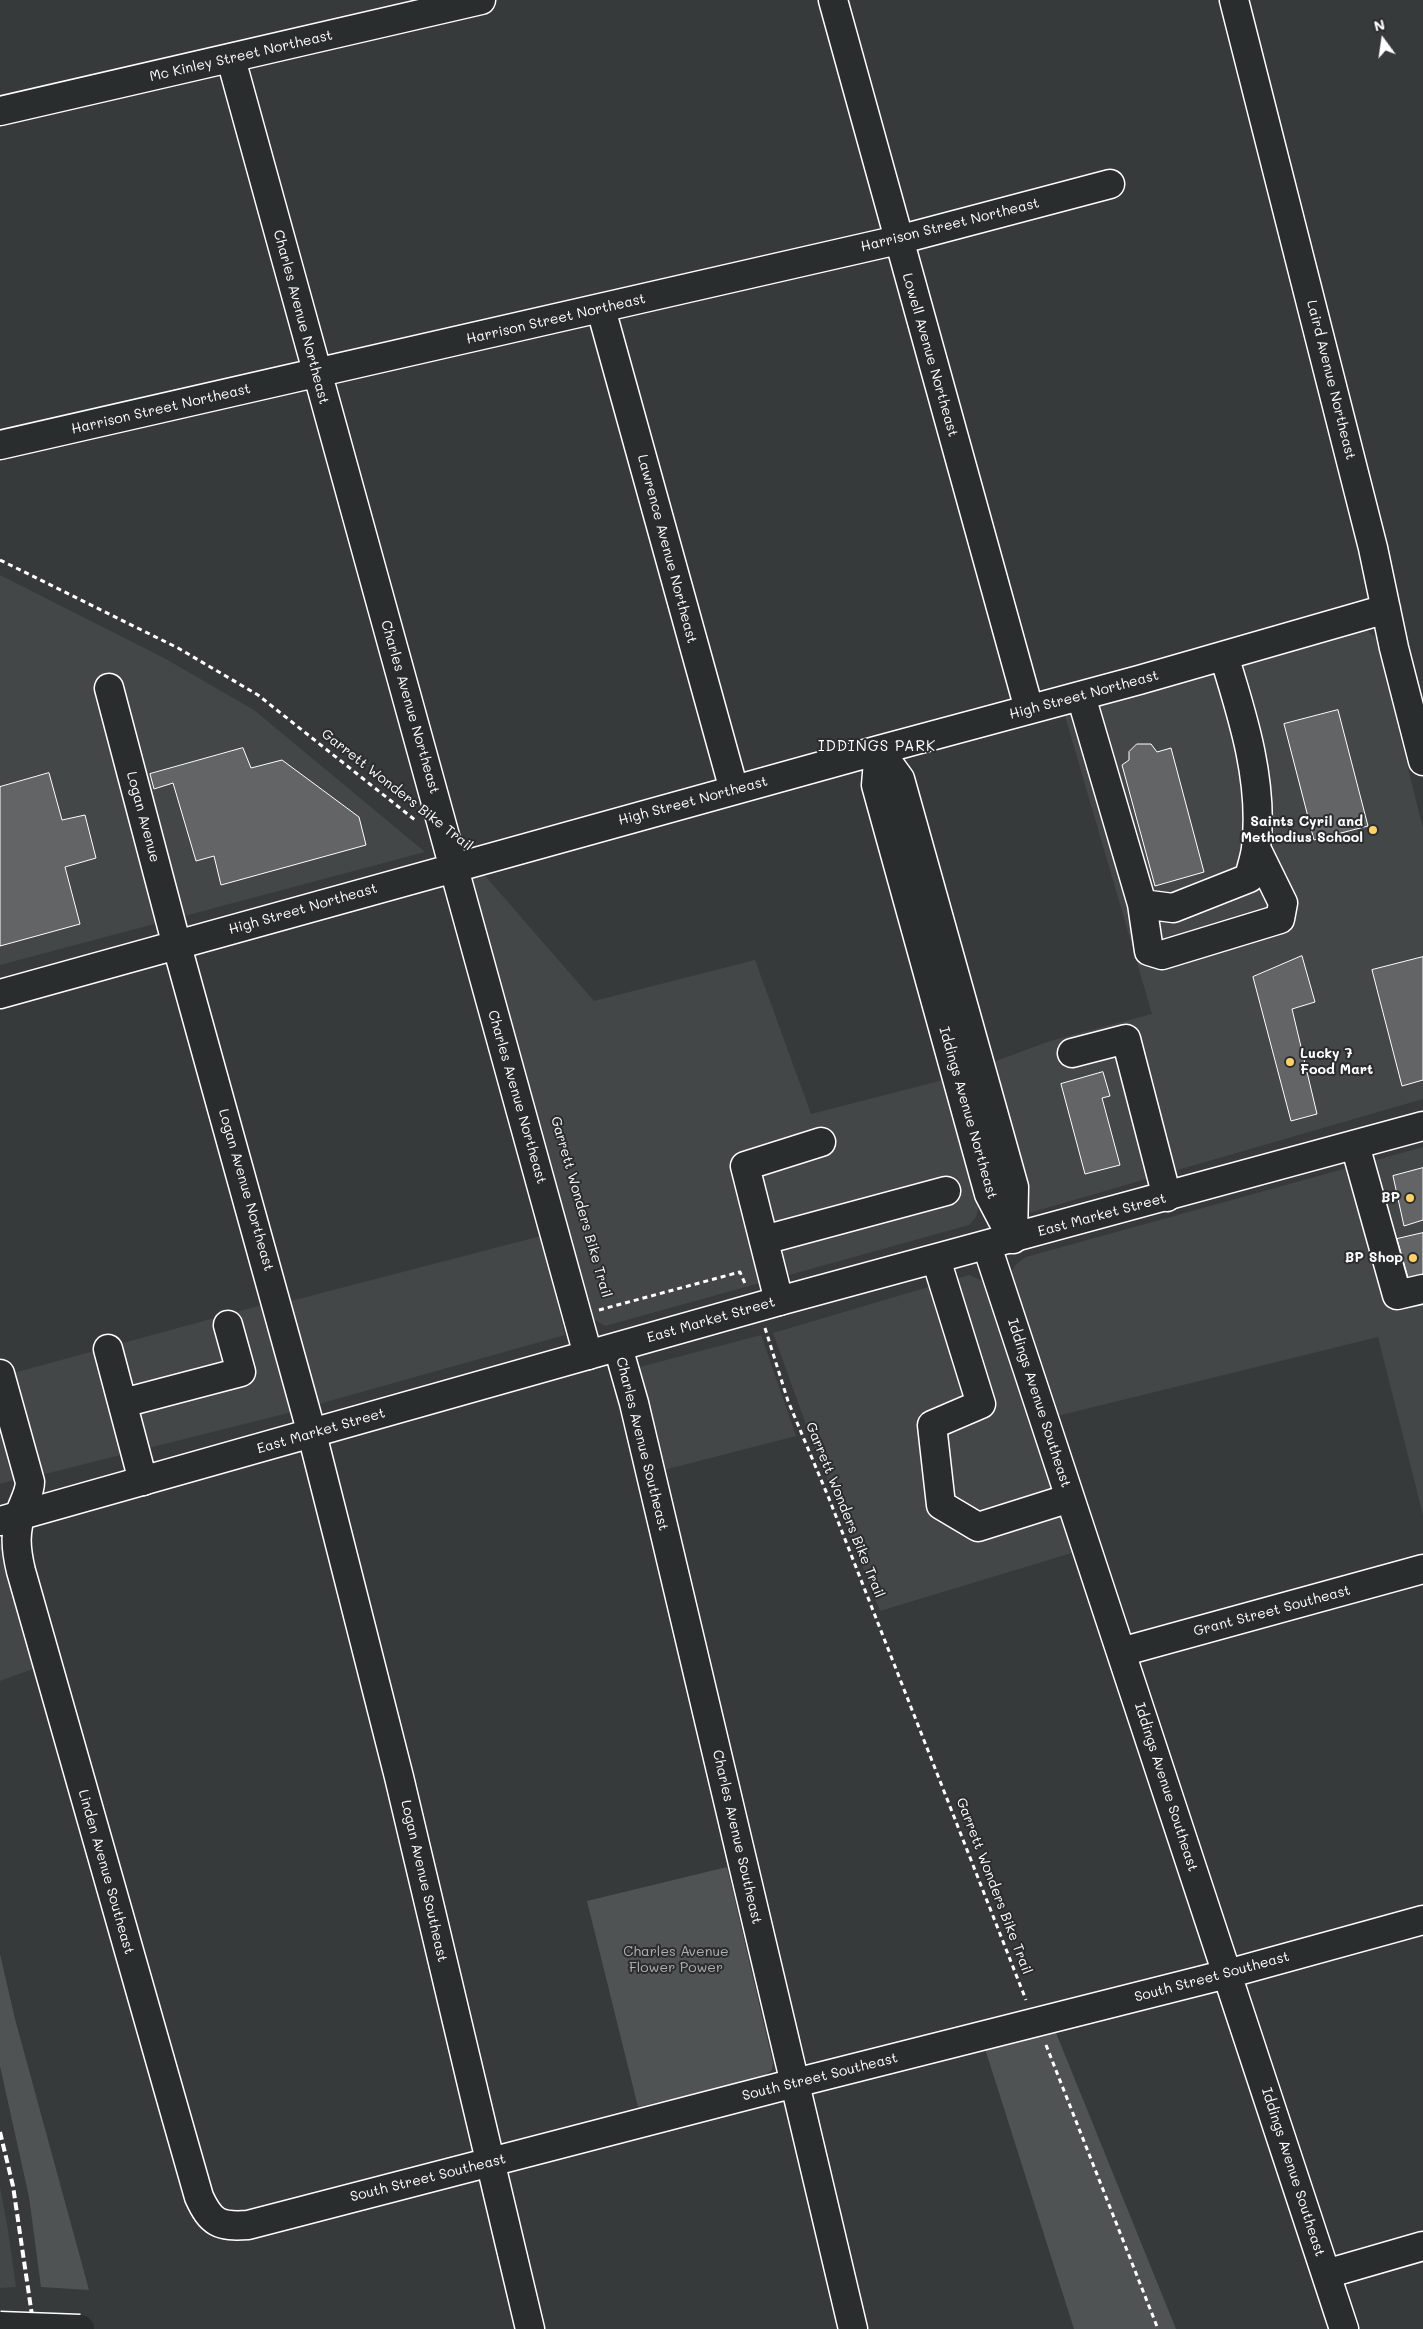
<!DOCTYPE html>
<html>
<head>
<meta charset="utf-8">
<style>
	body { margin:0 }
	#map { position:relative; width:1423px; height:2329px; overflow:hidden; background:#373a3b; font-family:Mali,sans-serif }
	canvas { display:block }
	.north { position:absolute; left:1358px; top:15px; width:50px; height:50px; -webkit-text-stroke:4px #2a2d2e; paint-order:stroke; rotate:346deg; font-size:14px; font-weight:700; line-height:20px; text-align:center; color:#fff }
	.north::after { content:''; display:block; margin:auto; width:18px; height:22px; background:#fff; clip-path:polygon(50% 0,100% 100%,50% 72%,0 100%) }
</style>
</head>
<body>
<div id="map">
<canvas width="1423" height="2329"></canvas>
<div class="north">N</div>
</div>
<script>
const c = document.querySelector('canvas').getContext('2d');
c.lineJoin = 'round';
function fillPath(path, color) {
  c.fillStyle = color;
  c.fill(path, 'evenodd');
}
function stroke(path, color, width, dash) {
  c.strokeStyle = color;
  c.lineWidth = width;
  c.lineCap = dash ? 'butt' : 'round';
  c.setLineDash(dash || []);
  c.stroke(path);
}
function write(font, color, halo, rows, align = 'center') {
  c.font = font + ' Mali,sans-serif';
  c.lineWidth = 4;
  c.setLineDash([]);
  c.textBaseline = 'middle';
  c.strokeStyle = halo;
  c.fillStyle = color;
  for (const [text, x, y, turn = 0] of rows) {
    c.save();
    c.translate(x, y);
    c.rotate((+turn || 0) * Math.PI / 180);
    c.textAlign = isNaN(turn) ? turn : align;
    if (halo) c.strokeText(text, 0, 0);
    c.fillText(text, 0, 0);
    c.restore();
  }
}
const built = new Path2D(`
	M0 575 164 658 254 710 425 852 0 965Z
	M1363 627 1376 638 1423 829V1099L1029 1213 988 1064 1050 1041 1152 1014 1063 709Z
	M480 870 594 1001 755 960 811 1114 947 1079 979 1205 976 1217 969 1225 605 1326 590 1317 462 875Z
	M1423 1147V1515L1378 1337 1053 1417 1010 1290 1011 1273 1016 1264 1026 1257Z
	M541 1236 565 1335 315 1405 287 1302Z
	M969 1275 981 1280 989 1291 1075 1552 880 1611 809 1433 773 1333Z
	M262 1305 292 1412 37 1476 10 1374Z
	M761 1335 796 1436 660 1471 636 1368Z
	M0 1422 17 1479 0 1484Z
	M2 1543 38 1667 0 1681V1544Z
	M0 2187 8 2230 16 2287 0 2288Z`);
const green = new Path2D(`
	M727 1867 773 2063 772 2070 763 2077 638 2107 587 1901Z
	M0 1954 15 2019 89 2290 41 2287 29 2197 0 2066Z
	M1050 2018 1176 2329H1074L981 2036Z`);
const building = new Path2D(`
	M1338 710 1368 826 1314 840 1284 724Z
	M1137 744H1151L1157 752 1171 748 1204 872 1155 886 1122 765 1129 760V752Z
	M243 748 251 768 282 760 359 817 366 845 221 885 214 856 196 861 173 783 154 789 150 774Z
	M49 773 62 820 85 815 96 858 65 867 80 924 0 946V787Z
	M1302 956 1315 1002 1292 1009 1317 1114 1291 1121 1253 977Z
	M1423 957V1080L1402 1086 1372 970Z
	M1103 1072 1110 1096 1102 1098 1120 1165 1085 1174 1061 1084Z
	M1423 1168V1220L1404 1226 1393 1176Z
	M1423 1233V1278L1409 1281 1397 1239Z`);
const path = new Path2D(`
	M0 560 178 648 258 695 415 820
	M599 1310 740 1272 746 1286
	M765 1328 788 1401 830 1501 1026 2000
	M1046 2045 1158 2329`);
const minor = new Path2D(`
	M833 0 1029 709
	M1234 0 1373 548 1394 648 1423 761
	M231 59 588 1355
	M0 111 481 0
	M601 309 734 790
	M0 445 898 240 1110 184
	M109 688 177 946 312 1434 399 1777 530 2329
	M1081 696 1142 904 1149 951 1162 955 1280 919 1283 903 1256 848
	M879 750 900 779 1014 1187 1013 1239
	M879 750 876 785 989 1194 1012 1238
	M1142 904 1173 908 1249 878C1251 868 1255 858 1256 848 1264 783 1243 717 1224 656
	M0 994 879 750 1139 680 1386 609
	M1072 1053 1126 1039 1167 1197
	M1355 1145 1397 1295 1423 1289
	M764 1240 946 1191
	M987 1246 1344 2329
	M936 1259 981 1404 932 1425 941 1505 978 1527 1070 1498
	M779 1301 745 1166 821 1142
	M618 1347 634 1403 853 2329
	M108 1349 143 1481
	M0 1374 30 1482C30 1491 25 1500 22 1508 15 1533 15 1546 21 1571L199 2197C211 2223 219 2227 248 2225L795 2083 1227 1974 1423 1920
	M123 1403 241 1372 228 1325
	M1121 1652 1423 1569
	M1326 2274 1423 2246`);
const major = new Path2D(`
	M0 1521 779 1301 1423 1126`);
const rail = new Path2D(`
	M0 2132 13 2186 34 2329`);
const majorBridge = new Path2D(`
	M0 2326 80 2329`);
const markers = [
	[1373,830,5,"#ffd166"],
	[1290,1062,5,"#ffd166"],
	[1410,1198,5,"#ffd166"],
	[1413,1258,5,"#ffd166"]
];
const streetNames = [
	["Mc Kinley Street Northeast",241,56,-13],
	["Harrison Street Northeast",950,225,-14],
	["Charles Avenue Northeast",301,317,75],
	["Harrison Street Northeast",556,319,-13],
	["Lowell Avenue Northeast",930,355,74],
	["Laird Avenue Northeast",1331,380,76],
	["Harrison Street Northeast",161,409,-13],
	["Lawrence Avenue Northeast",667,549,75],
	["High Street Northeast",1084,695,-15],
	["Charles Avenue Northeast",410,707,74],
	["Garrett Wonders Bike Trail",397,790,38],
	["High Street Northeast",693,801,-15],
	["Logan Avenue",143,817,75],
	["High Street Northeast",303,909,-16],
	["Charles Avenue Northeast",517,1097,74],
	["Iddings Avenue Northeast",968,1113,74],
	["Logan Avenue Northeast",246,1190,74],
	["Garrett Wonders Bike Trail",581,1207,74],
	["East Market Street",1102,1215,-15],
	["East Market Street",711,1320,-16],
	["Iddings Avenue Southeast",1039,1403,72],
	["East Market Street",321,1431,-16],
	["Charles Avenue Southeast",642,1444,76],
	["Garrett Wonders Bike Trail",845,1510,68],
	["Grant Street Southeast",1272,1611,-15],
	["Iddings Avenue Southeast",1166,1787,72],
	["Charles Avenue Southeast",737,1837,77],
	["Linden Avenue Southeast",106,1872,74],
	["Logan Avenue Southeast",424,1881,77],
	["Garrett Wonders Bike Trail",994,1886,69],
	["South Street Southeast",1212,1977,-15],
	["South Street Southeast",820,2077,-14],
	["Iddings Avenue Southeast",1293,2172,72],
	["South Street Southeast",428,2178,-14]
];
const poiNames = [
	["Saints Cyril and",1363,822],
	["Methodius School",1363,838],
	["Lucky 7",1300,1054,"left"],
	["Food Mart",1300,1070,"left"],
	["BP",1400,1198],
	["BP Shop",1403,1258]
];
const parkNames = [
	["Charles Avenue",676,1952],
	["Flower Power",676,1968]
];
const neighbourhoodNames = [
	["IDDINGS PARK",877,746]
];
fillPath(built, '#444748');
fillPath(green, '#505354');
fillPath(building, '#636465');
stroke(building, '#fff', 1);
stroke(minor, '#fff', 31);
stroke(major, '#fff', 31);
stroke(path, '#fff', 3, [5, 4]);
stroke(minor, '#2a2d2e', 28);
stroke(major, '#2a2d2e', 28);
stroke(rail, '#fff', 4, [8, 4]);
stroke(majorBridge, '#fff', 31, []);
stroke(majorBridge, '#2a2d2e', 28);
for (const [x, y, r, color] of markers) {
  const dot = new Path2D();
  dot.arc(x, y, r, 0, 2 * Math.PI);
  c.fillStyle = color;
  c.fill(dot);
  stroke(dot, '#2a2d2e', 2);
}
write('14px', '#fff', '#2a2d2e', streetNames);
write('bold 14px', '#fff', '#2a2d2e', poiNames, 'right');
write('14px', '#b0b2b2', '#2a2d2e', parkNames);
c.letterSpacing = '1px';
write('15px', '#fff', '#2a2d2e', neighbourhoodNames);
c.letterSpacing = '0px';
</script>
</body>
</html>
